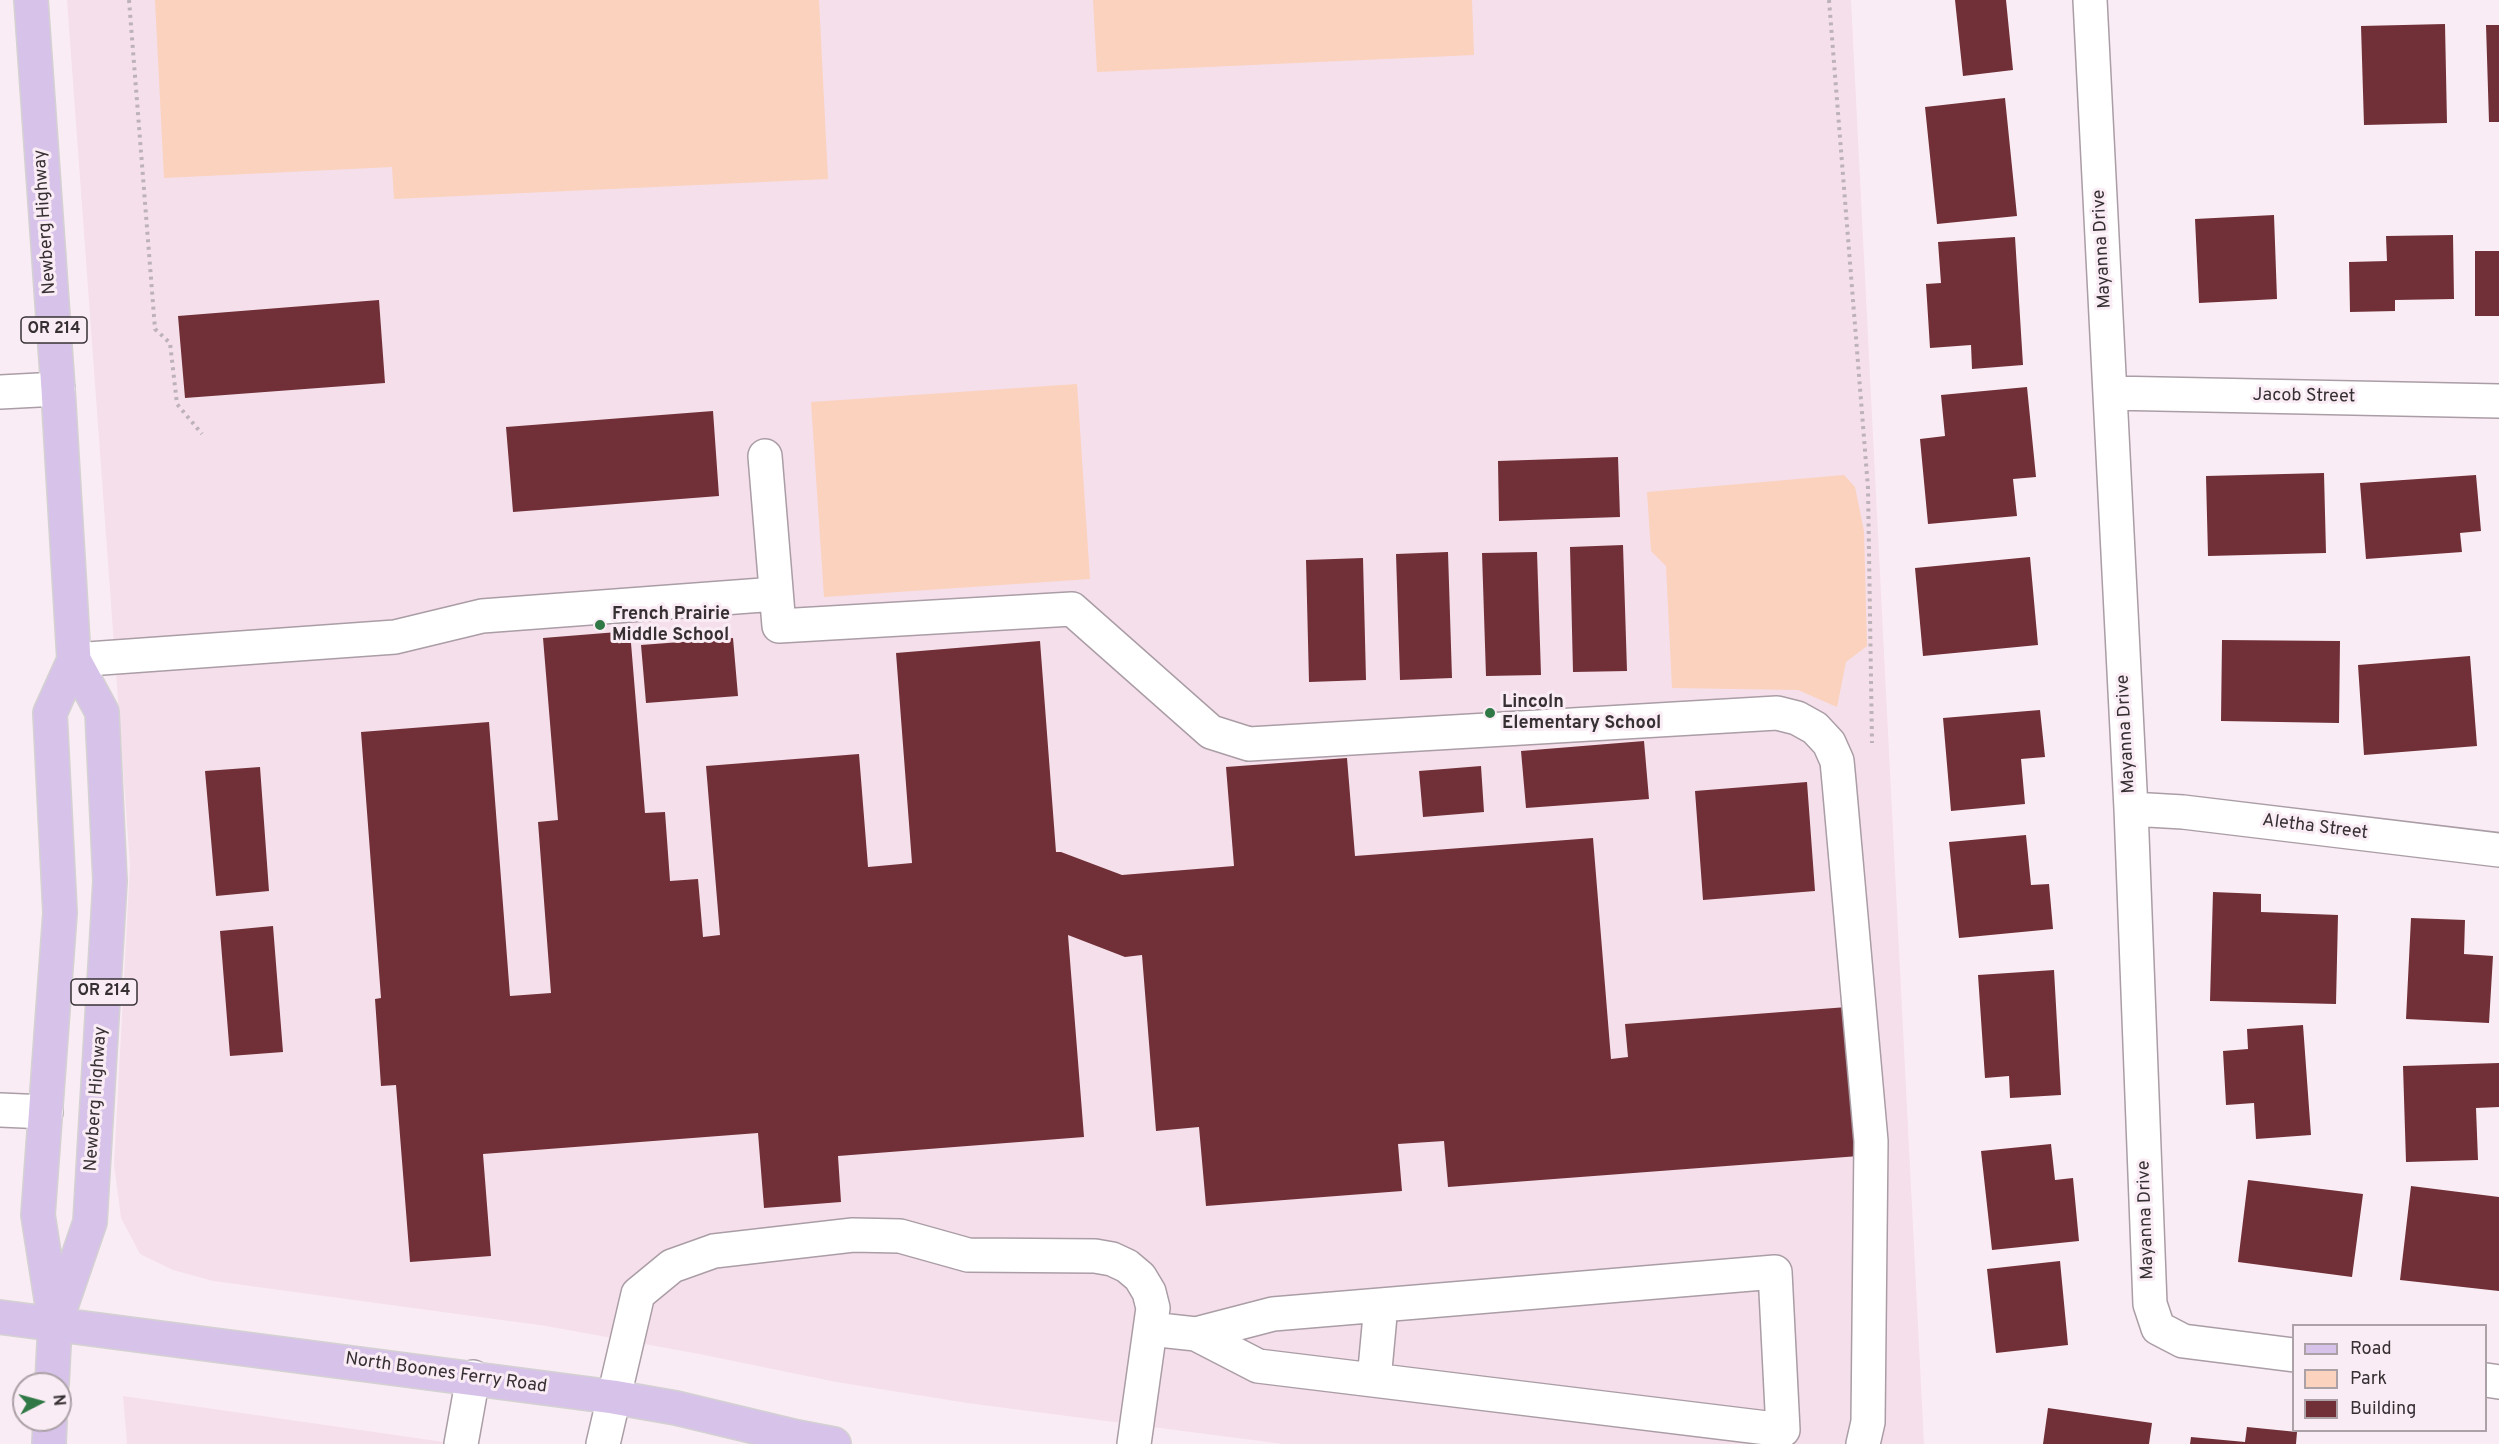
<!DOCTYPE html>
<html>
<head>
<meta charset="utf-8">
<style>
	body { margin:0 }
	#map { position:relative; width:2499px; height:1444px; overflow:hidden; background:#faecf4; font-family:Overpass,sans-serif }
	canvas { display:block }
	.legend { position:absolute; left:2292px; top:1324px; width:195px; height:108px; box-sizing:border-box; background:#faecf4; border:2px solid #aca1a7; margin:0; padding:8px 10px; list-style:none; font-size:18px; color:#363033 }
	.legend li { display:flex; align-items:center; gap:12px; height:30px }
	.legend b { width:30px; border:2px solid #aca1a7 }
	.north { position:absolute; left:12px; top:1372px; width:60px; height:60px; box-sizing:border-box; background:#faecf4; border:2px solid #aca1a7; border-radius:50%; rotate:84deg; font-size:16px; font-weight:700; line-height:24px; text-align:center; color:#363033 }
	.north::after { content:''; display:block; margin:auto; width:21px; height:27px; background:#307947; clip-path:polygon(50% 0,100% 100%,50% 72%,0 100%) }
</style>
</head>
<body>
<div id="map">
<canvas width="2499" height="1444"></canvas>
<ul class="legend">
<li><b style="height:8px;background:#d7c3e9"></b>Road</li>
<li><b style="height:16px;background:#fbd2bd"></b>Park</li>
<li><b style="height:16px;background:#713037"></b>Building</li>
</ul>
<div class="north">N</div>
</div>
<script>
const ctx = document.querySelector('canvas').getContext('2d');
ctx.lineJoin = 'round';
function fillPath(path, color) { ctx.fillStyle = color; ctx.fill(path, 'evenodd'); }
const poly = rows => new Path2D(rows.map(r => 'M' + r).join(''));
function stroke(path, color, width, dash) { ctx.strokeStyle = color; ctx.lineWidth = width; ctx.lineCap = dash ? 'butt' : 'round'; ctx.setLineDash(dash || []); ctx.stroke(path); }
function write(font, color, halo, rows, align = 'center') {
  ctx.font = font + ' Overpass,sans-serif'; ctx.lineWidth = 6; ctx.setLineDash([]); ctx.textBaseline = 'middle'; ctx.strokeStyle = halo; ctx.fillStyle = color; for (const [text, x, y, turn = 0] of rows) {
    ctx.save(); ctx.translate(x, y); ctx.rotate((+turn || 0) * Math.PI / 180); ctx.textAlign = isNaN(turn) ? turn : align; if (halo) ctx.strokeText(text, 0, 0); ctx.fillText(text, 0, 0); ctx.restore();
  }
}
fillPath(poly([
	[67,0,1851,0,1924,1444,1283,1444,967,1403,836,1382,699,1354,546,1326,213,1281,173,1270,140,1254,121,1218,114,1165,130,865],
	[123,1396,458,1444,127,1444]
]), '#f5dfeb');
fillPath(poly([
	[155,0,819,0,828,179,394,199,392,167,164,178],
	[1093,0,1472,0,1474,55,1097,72],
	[1077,384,1090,579,824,597,811,402],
	[1844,475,1855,487,1864,531,1867,646,1846,662,1837,707,1798,690,1672,688,1666,566,1651,551,1647,492]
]), '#fbd2bd');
fillPath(poly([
	[1955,0,2006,0,2013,70,1963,76],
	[2445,24,2447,123,2364,125,2361,26],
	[2486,25,2499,25,2499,122,2489,122],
	[2005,98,2017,216,1937,224,1925,107],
	[2274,215,2277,299,2199,303,2195,219],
	[2453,235,2454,299,2395,300,2395,311,2350,312,2349,262,2387,261,2386,236],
	[2015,237,2023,365,1972,369,1971,345,1930,348,1926,284,1941,283,1938,242],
	[2475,251,2499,251,2499,316,2475,316],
	[379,300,385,383,185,398,178,316],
	[2027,387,2036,477,2013,479,2017,516,1928,524,1920,439,1945,436,1941,395],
	[713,411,719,496,513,512,506,427],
	[1618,457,1620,517,1499,521,1498,461],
	[2324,473,2326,553,2208,556,2206,476],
	[2476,475,2481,531,2460,533,2462,552,2366,559,2360,483],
	[1623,545,1627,671,1573,672,1570,547],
	[1448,552,1452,678,1400,680,1396,554],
	[1537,552,1541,675,1486,676,1482,553],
	[2030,557,2038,645,1923,656,1915,568],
	[1363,558,1366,680,1309,682,1306,560],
	[630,631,645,813,665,812,670,881,698,879,703,937,720,935,706,766,859,754,868,867,912,863,896,653,1040,641,1056,852,1061,852,1122,875,1234,866,1226,767,1347,758,1355,856,1593,838,1611,1059,1628,1057,1625,1024,1847,1007,1859,1156,1448,1187,1444,1141,1398,1144,1402,1191,1206,1206,1199,1127,1156,1131,1142,955,1125,957,1068,935,1084,1137,838,1156,841,1202,764,1208,758,1133,483,1154,491,1256,410,1262,396,1085,381,1086,375,999,381,998,361,732,489,722,510,996,551,993,538,822,558,820,543,638],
	[733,638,738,696,646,703,641,645],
	[2222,640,2340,641,2339,723,2221,721],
	[2470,656,2477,746,2364,755,2358,665],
	[2040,710,2045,757,2021,759,2025,804,1951,811,1943,718],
	[1644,741,1649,799,1526,808,1521,751],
	[1481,766,1484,812,1423,817,1419,771],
	[260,767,269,891,216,896,205,771],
	[1807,782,1815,891,1703,900,1695,791],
	[2026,835,2031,885,2049,884,2053,929,1959,938,1949,842],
	[2213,892,2261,894,2261,912,2338,915,2336,1004,2210,1001],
	[2411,918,2465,920,2464,954,2493,956,2489,1023,2406,1019],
	[273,926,283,1052,230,1056,220,931],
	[2054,970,2061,1095,2010,1098,2009,1076,1985,1078,1978,975],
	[2303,1025,2311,1135,2256,1139,2254,1103,2226,1105,2223,1051,2248,1049,2247,1029],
	[2499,1063,2499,1107,2476,1108,2478,1160,2406,1162,2403,1066],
	[2051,1144,2055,1180,2073,1178,2079,1241,1992,1250,1981,1151],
	[2248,1180,2363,1194,2352,1277,2238,1262],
	[2411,1186,2499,1197,2499,1291,2400,1280],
	[2060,1261,2068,1345,1996,1353,1987,1269],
	[2048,1408,2152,1423,2149,1444,2043,1444],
	[2247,1427,2297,1432,2296,1444,2190,1444,2191,1437,2245,1442]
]), '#713037');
const minor = poly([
	[2090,0,2131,809,2150,1304,2158,1328,2183,1341,2294,1355],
	[0,392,58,389],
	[2110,393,2499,401],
	[765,456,779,626,1072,609,1211,732,1249,744,1777,713,1797,718,1815,728,1829,743,1837,761,1839,782,1871,1141,1868,1422,1863,1444],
	[74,660,395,637,482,616,776,594],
	[2131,809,2183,812,2499,850],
	[0,1110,46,1112],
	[1150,1329,1196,1334,1273,1314,1775,1272,1783,1430,1258,1366,1196,1334],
	[1374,1380,1381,1305],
	[2486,1380,2499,1382],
	[461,1444,473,1377],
	[603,1444,638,1294,672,1266,714,1251,853,1235,900,1236,968,1255,1095,1256,1112,1259,1127,1266,1140,1277,1149,1292,1153,1308,1134,1444]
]);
const major = poly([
	[31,0,58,389,74,660,102,712,110,881,90,1222,55,1324],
	[0,1317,613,1397,676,1408,797,1437,834,1444],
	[52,1384,55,1324,38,1215,60,913,50,713,74,660],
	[49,1444,50,1420]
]);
stroke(minor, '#aa9da5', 36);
stroke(major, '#d3d1d2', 36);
stroke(poly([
	[129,0,155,329,170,343,177,404,202,434],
	[1829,0,1868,488,1872,743]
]), '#bdb2b8', 4, [3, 4.5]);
stroke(minor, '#fff', 33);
stroke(major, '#d7c3e9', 33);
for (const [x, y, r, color] of [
	[600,625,6,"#307947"],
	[1490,713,6,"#307947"]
]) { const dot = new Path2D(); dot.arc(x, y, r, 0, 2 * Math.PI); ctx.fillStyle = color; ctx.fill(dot); stroke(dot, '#faecf4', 2); }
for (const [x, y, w] of [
	[54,330,66],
	[104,992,66]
]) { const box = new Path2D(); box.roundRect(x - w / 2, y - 13, w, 26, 4.5); ctx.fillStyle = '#faecf4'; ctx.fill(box); stroke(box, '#363033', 1.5); }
write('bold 16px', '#363033', null, [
	["OR 214",54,330],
	["OR 214",104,992]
]);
write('18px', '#363033', '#faecf4', [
	["Newberg Highway",46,222,-94],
	["Mayanna Drive",2103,249,-93],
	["Jacob Street",2304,397,1],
	["Mayanna Drive",2127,734,-93],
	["Aletha Street",2315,828,7],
	["Newberg Highway",97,1099,-86],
	["Mayanna Drive",2147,1220,-92],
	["North Boones Ferry Road",446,1374,8]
]);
write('bold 18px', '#363033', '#faecf4', [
	["French Prairie",612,615],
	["Middle School",612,636],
	["Lincoln",1502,703],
	["Elementary School",1502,724]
], 'left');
</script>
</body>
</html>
